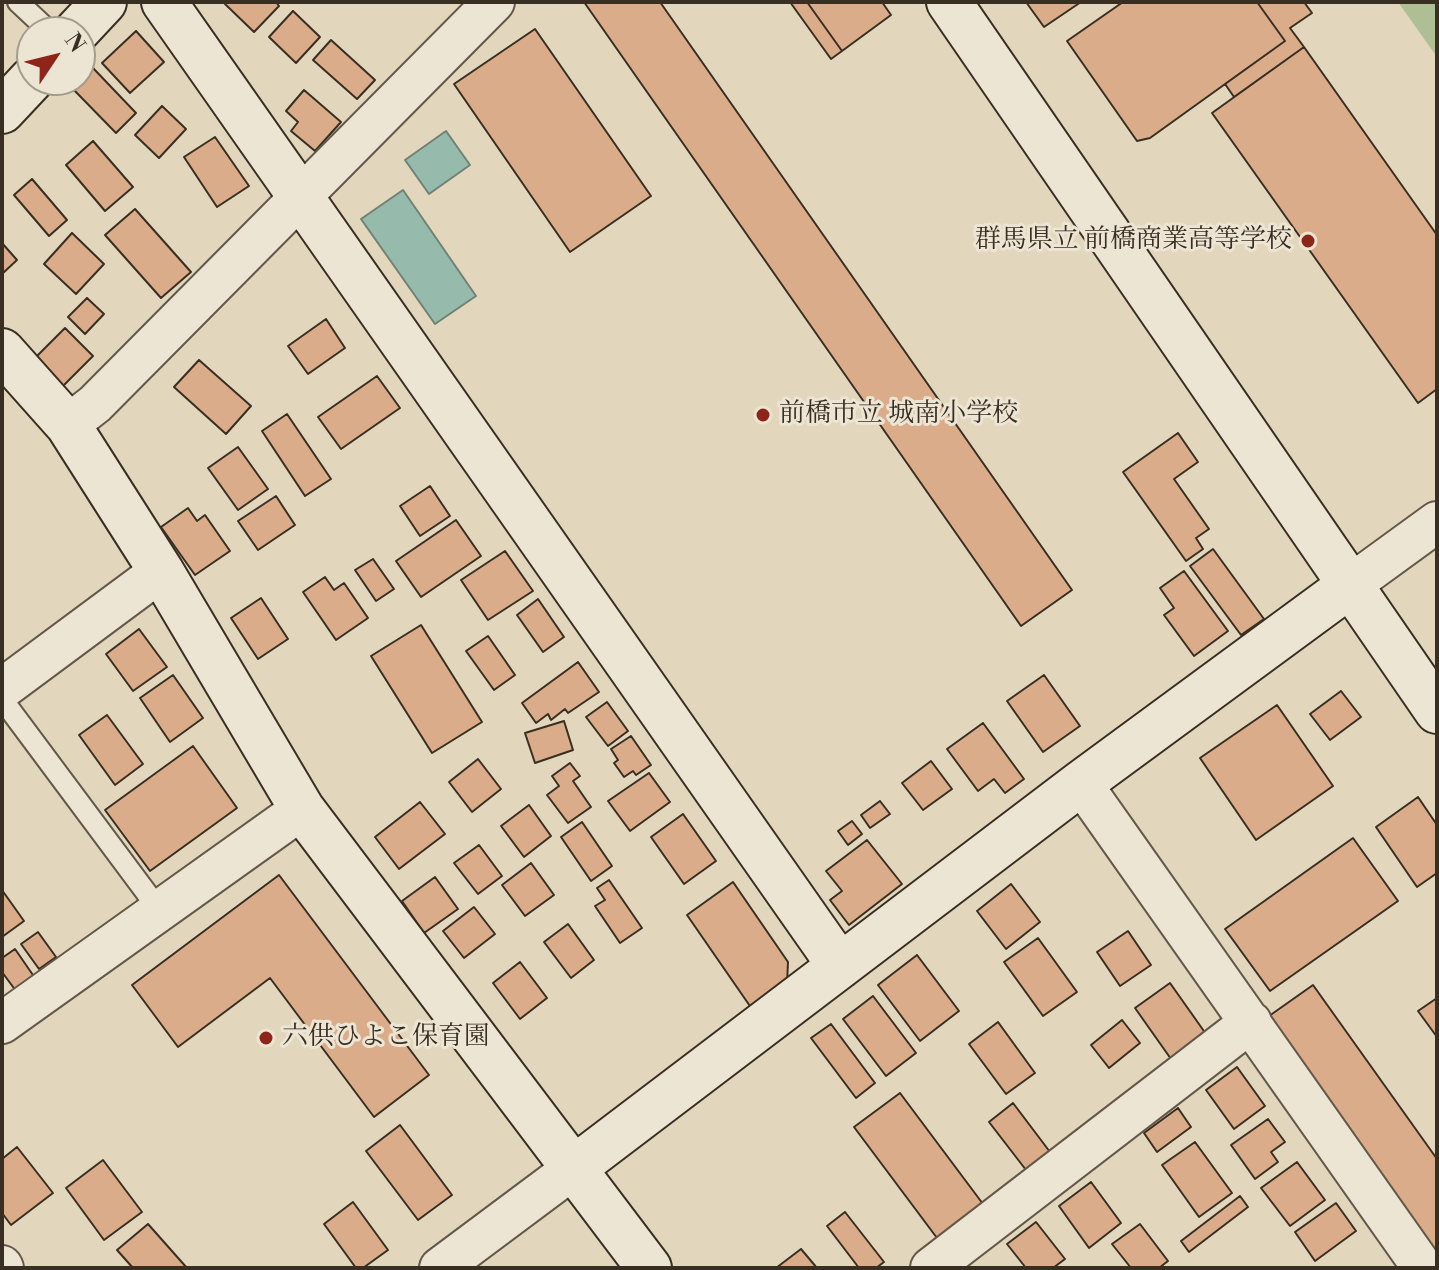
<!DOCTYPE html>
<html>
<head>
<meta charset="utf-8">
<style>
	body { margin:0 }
	#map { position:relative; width:1439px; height:1270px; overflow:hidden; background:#e2d7bd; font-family:"Libre Bodoni",serif }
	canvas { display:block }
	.frame { position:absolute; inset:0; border:4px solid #392e22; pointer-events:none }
	.north { position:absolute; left:16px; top:16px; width:80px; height:80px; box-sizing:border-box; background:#ece5d4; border:2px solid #a49c8d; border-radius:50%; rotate:55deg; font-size:22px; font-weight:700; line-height:32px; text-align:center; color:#392e22 }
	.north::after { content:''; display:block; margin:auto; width:28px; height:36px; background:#8f2418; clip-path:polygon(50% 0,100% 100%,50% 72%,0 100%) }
</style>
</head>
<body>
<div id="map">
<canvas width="1439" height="1270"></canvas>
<div class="frame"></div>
<div class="north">N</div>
</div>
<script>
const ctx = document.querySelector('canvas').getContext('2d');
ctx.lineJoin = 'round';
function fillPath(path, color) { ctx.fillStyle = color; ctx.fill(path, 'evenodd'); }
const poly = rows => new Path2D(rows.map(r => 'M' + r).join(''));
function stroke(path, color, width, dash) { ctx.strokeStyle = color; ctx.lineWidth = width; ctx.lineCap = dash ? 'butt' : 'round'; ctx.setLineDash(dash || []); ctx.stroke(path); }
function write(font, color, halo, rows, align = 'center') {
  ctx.font = font + ' "Libre Bodoni","Noto Serif JP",serif'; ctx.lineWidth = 6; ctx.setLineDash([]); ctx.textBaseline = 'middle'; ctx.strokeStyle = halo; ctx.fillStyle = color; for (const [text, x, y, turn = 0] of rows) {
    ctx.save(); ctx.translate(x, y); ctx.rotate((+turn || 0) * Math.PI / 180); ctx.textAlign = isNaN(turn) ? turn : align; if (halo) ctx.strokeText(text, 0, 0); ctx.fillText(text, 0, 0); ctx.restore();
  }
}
fillPath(poly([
	[1398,2,1437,2,1437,57]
]), '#aebf95');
const water = poly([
	[446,131,470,165,429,194,405,160,446,131],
	[403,190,476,296,435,324,361,219,403,190]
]);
fillPath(water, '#96baab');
stroke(water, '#718274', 2);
const building = poly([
	[227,2,276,2,279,6,254,32,225,4,227,2],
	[584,2,660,2,1072,590,1021,626,584,2],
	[790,2,807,2,842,51,831,59,790,2],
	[807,2,882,2,891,15,842,51,807,2],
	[1026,2,1081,2,1044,27,1026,2],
	[1123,2,1257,2,1285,41,1150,138,1137,141,1067,41,1123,2],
	[1257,2,1304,2,1312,13,1290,28,1304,47,1234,97,1225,84,1285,41,1257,2],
	[293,11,320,37,296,63,269,37,293,11],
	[535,29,651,196,570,252,454,84,535,29],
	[136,31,164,62,130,93,102,63,136,31],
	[331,40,375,80,357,99,313,60,331,40],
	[1304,47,1437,235,1437,389,1418,403,1212,113,1304,47],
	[93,68,136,113,116,133,72,88,93,68],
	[304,90,341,122,315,151,291,131,298,122,286,111,304,90],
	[162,106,186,129,159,158,135,135,162,106],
	[215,137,249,186,217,207,184,157,215,137],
	[93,141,133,187,105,211,66,165,93,141],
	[32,179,67,220,49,236,14,195,32,179],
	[135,209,191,272,161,298,105,235,135,209],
	[72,233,104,264,76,294,44,264,72,233],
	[2,243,17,260,2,274,2,243],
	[87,298,104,314,85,334,68,317,87,298],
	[326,319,345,348,308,374,288,346,326,319],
	[65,328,93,356,63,386,35,358,65,328],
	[199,360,251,406,226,434,174,387,199,360],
	[377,376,400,408,341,449,318,417,377,376],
	[287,414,331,479,305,496,262,431,287,414],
	[1178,433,1198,462,1174,479,1209,529,1196,538,1203,549,1186,561,1123,472,1178,433],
	[238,447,268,489,238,510,208,468,238,447],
	[430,486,450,516,420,536,400,506,430,486],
	[276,496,295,525,258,550,238,521,276,496],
	[188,508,197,521,205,515,230,551,195,575,161,527,188,508],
	[456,520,481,556,421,597,396,561,456,520],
	[1213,549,1264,619,1241,635,1190,566,1213,549],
	[505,551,533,591,488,620,461,580,505,551],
	[373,559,394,589,376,601,355,570,373,559],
	[1184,571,1228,631,1194,656,1164,615,1174,608,1160,588,1184,571],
	[325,577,334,590,344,583,368,618,336,640,303,592,325,577],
	[261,598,288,639,258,659,231,618,261,598],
	[538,599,564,637,543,652,517,615,538,599],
	[421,625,482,722,432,753,371,656,421,625],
	[139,629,167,667,133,691,106,654,139,629],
	[488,636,515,675,494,690,466,651,488,636],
	[578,662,599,692,568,713,565,709,551,720,548,714,536,723,522,703,578,662],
	[173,675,203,718,170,742,140,698,173,675],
	[1044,675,1080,726,1043,752,1007,701,1044,675],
	[1341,691,1361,717,1330,740,1310,714,1341,691],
	[607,702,628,731,608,746,586,717,607,702],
	[1277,705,1333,786,1256,840,1200,758,1277,705],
	[107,715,143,764,115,785,79,735,107,715],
	[564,721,573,750,535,763,525,733,564,721],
	[983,723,1024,779,1005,793,994,779,978,791,947,749,983,723],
	[631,736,651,765,636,775,633,771,624,777,614,763,618,760,611,749,631,736],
	[193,746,237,808,150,871,105,810,193,746],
	[478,759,501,789,472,812,449,782,478,759],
	[931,761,952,789,923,810,902,783,931,761],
	[570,763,580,776,573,781,591,807,568,823,547,795,559,786,552,776,570,763],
	[649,773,670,802,630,831,608,801,649,773],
	[1418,797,1437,825,1437,873,1417,887,1376,827,1418,797],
	[880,801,890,814,870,828,861,815,880,801],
	[420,802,445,834,399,869,375,837,420,802],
	[529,805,551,836,524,857,501,826,529,805],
	[683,814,716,861,684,884,651,837,683,814],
	[852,821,862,834,848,845,838,831,852,821],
	[582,822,612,866,591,881,561,837,582,822],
	[1353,838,1398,901,1270,991,1225,929,1353,838],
	[867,840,902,884,849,925,830,900,842,891,826,871,867,840],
	[479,845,502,876,478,894,454,863,479,845],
	[531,863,554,895,525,916,502,885,531,863],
	[279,875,429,1075,374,1117,270,978,178,1047,132,985,279,875],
	[435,877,458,909,424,933,402,901,435,877],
	[609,880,642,928,620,943,595,906,605,900,597,888,609,880],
	[733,882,788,962,787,984,752,1009,687,915,733,882],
	[1011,884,1040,922,1006,949,977,911,1011,884],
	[2,890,24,921,2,937,2,890],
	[474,907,495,934,464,958,443,931,474,907],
	[568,924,594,960,571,978,544,942,568,924],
	[1128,931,1151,965,1120,986,1097,952,1128,931],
	[38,932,56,957,39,969,21,944,38,932],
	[1038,938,1077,992,1043,1016,1004,962,1038,938],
	[15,949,35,978,16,991,2,972,2,958,15,949],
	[917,955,959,1011,920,1041,878,985,917,955],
	[520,962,547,998,520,1019,493,983,520,962],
	[1170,983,1206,1034,1171,1059,1135,1008,1170,983],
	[1313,985,1437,1159,1437,1254,1262,1021,1313,985],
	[873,996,916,1053,886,1076,843,1019,873,996],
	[1437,998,1437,1037,1418,1011,1437,998],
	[1122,1020,1140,1043,1109,1068,1091,1045,1122,1020],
	[998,1022,1035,1073,1006,1094,969,1044,998,1022],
	[831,1024,875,1083,856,1098,811,1038,831,1024],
	[1237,1067,1265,1106,1234,1129,1206,1090,1237,1067],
	[900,1093,983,1204,937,1238,854,1127,900,1093],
	[1013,1103,1050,1152,1026,1170,989,1122,1013,1103],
	[1178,1108,1191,1127,1157,1152,1144,1133,1178,1108],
	[1268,1119,1285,1142,1271,1152,1278,1162,1255,1179,1231,1145,1268,1119],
	[400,1125,452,1195,418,1220,366,1151,400,1125],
	[1195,1142,1232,1193,1199,1217,1162,1165,1195,1142],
	[17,1147,53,1193,11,1225,2,1213,2,1159,17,1147],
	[103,1160,142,1212,104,1240,66,1188,103,1160],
	[1297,1162,1325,1200,1290,1226,1261,1188,1297,1162],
	[1091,1182,1121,1223,1089,1248,1059,1206,1091,1182],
	[1240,1196,1248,1207,1189,1252,1181,1241,1240,1196],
	[353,1202,388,1250,363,1268,356,1268,324,1224,353,1202],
	[1336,1203,1356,1231,1315,1261,1295,1232,1336,1203],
	[845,1212,884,1262,876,1268,859,1268,827,1226,845,1212],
	[1036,1222,1065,1259,1053,1268,1026,1268,1007,1244,1036,1222],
	[148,1224,187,1268,133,1268,117,1250,148,1224],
	[1140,1224,1168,1261,1159,1268,1131,1268,1112,1244,1140,1224],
	[801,1249,817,1268,776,1268,801,1249]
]);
fillPath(building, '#dbac89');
stroke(building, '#392e22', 2);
const lane = poly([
	[18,2,50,32],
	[2,699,160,911]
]);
const street = poly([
	[68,425,95,404,494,2],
	[1349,586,1437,522],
	[2,689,161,571],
	[1081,783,1423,1268],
	[2,1023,302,809],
	[2,1266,3,1268],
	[440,1268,574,1168],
	[931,1268,1251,1022]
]);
const secondary = poly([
	[164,2,840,966],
	[949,2,1437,711],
	[76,32,104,2],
	[2,111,32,79],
	[2,351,68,425,161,571,302,809,649,1268],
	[574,1168,1081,783,1349,586]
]);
stroke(lane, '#635849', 24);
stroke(street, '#635849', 44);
stroke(secondary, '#392e22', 48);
stroke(lane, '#ece5d4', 20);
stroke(street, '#ece5d4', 40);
stroke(secondary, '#ece5d4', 44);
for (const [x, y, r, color] of [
	[1308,241,8,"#8f2418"],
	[763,415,8,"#8f2418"],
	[266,1038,8,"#8f2418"]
]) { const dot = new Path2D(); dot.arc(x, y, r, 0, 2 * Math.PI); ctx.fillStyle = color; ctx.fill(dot); stroke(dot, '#ece5d4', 3); }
write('26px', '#392e22', '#ece5d4', [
	["群馬県立 前橋商業高等学校",1292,241,"right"],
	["前橋市立 城南小学校",779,415],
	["六供ひよこ保育園",282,1038]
], 'left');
</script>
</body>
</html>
